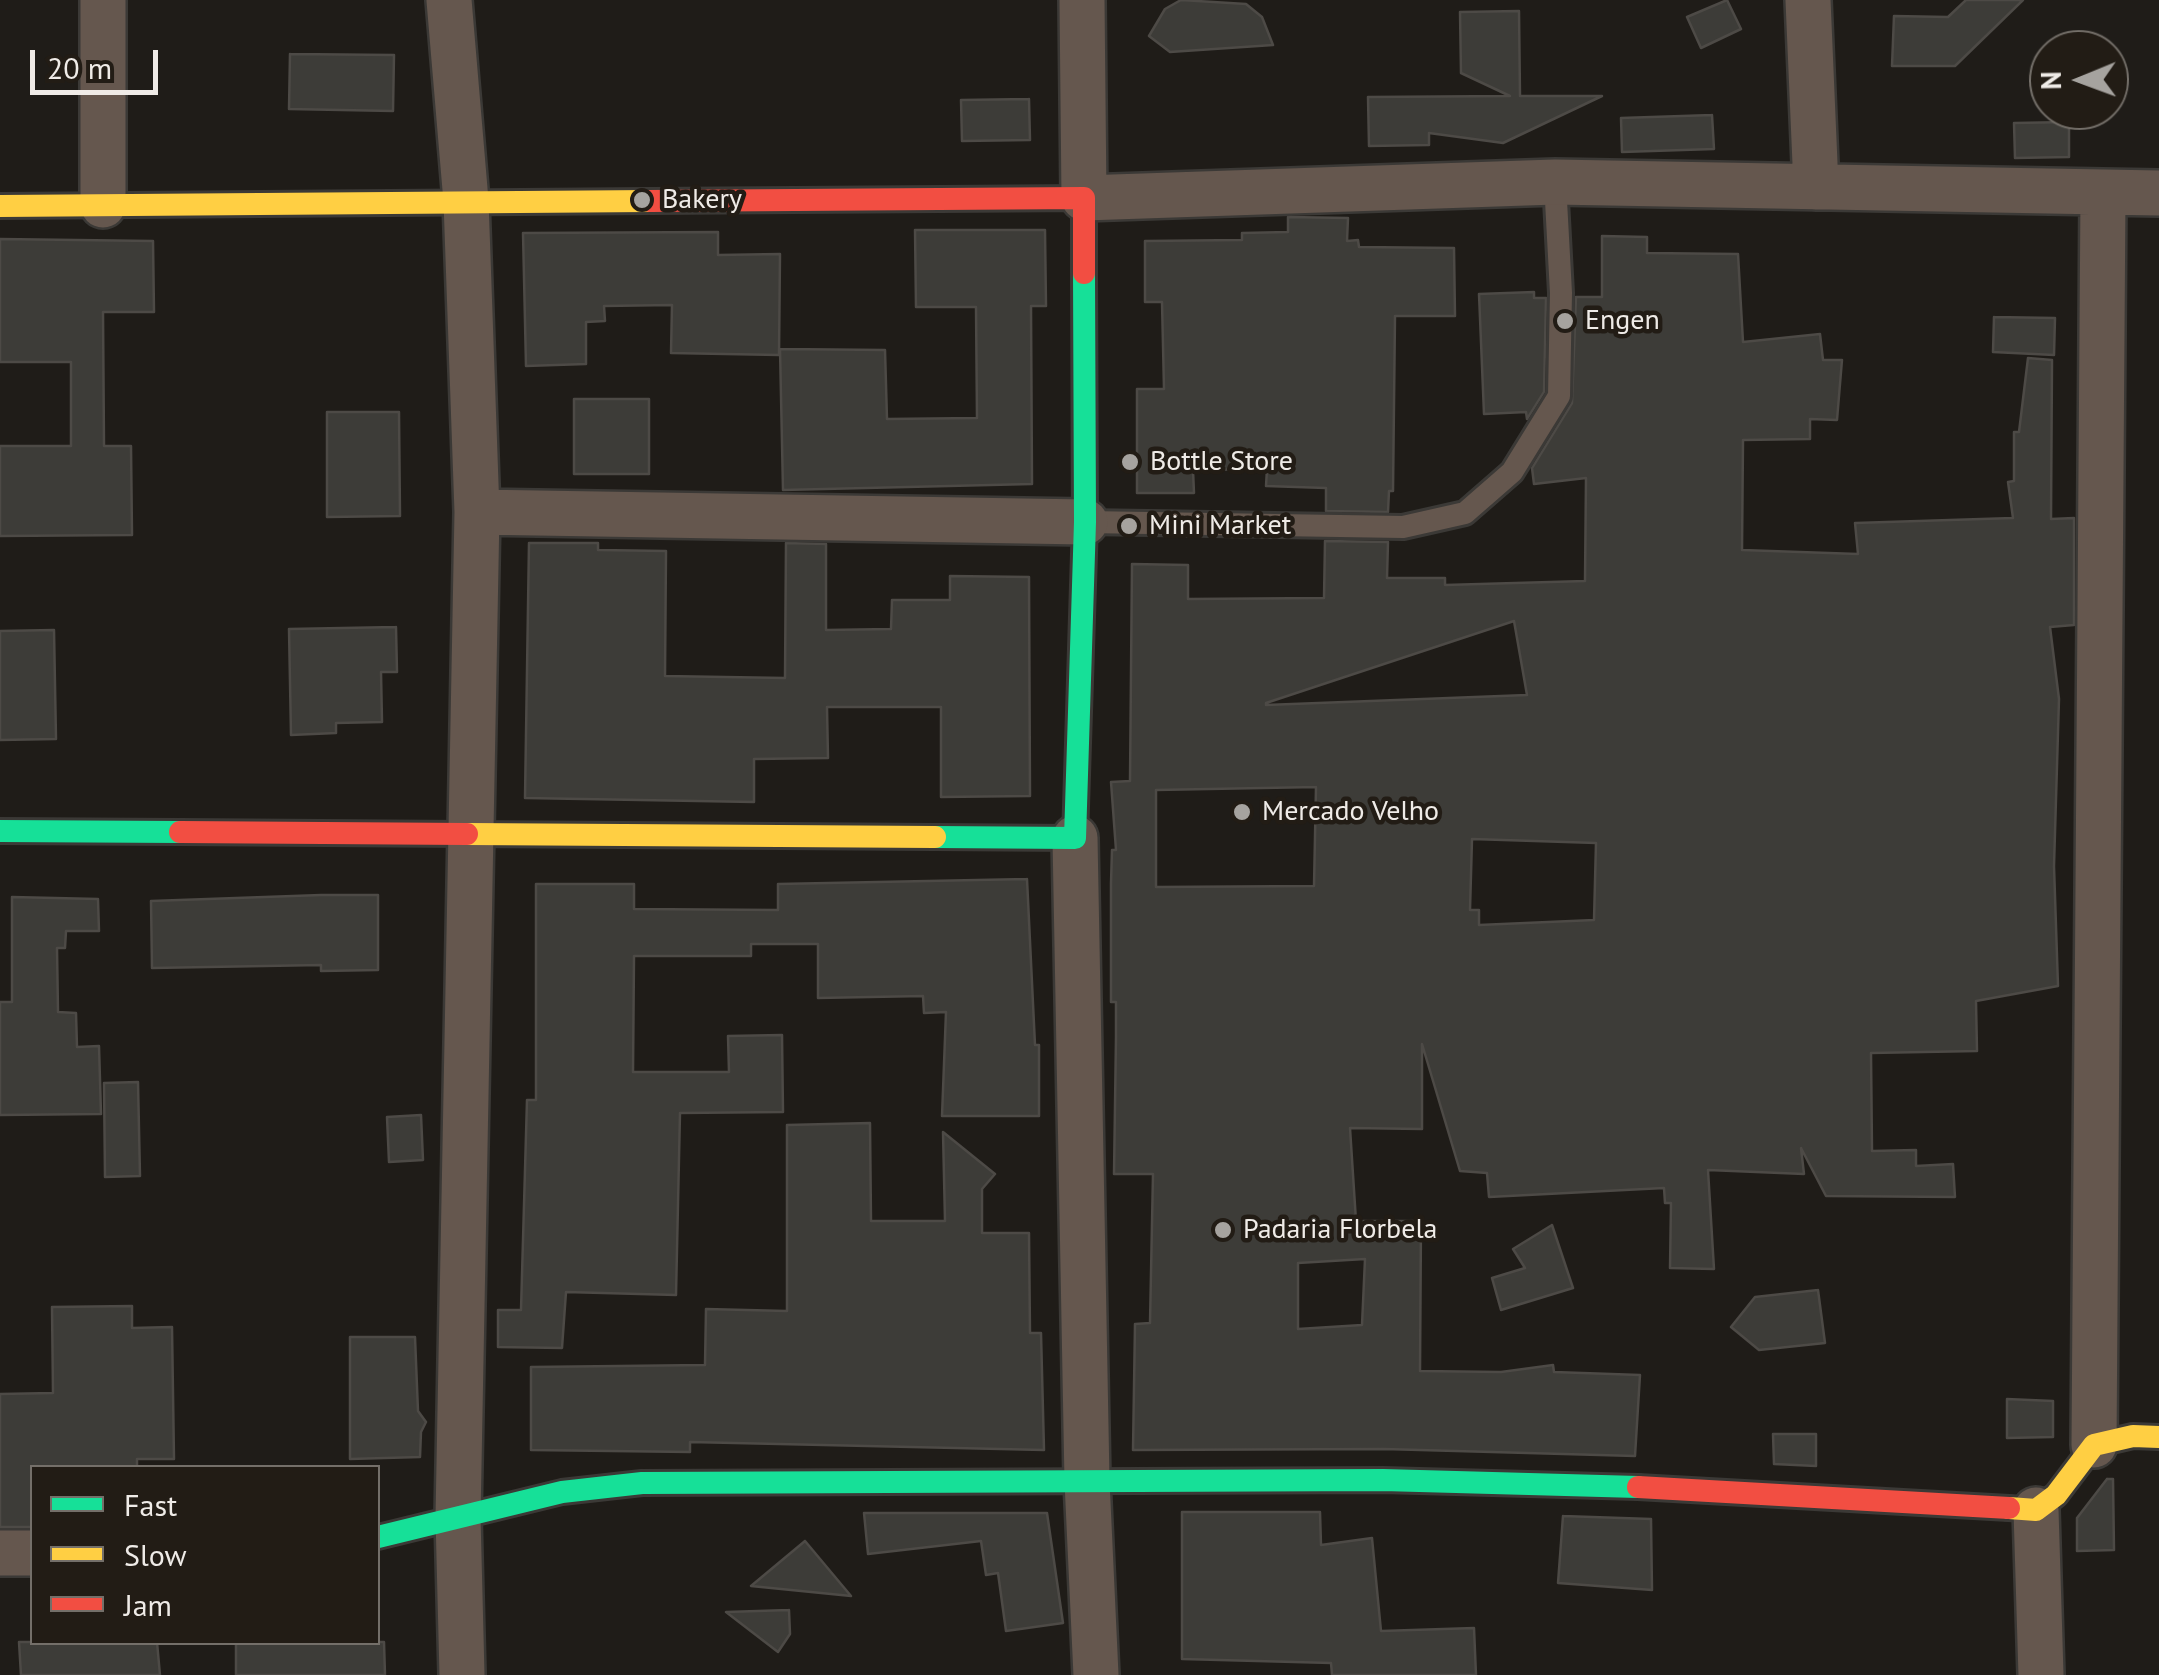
<!DOCTYPE html>
<html>
<head>
<meta charset="utf-8">
<style>
	body { margin:0 }
	#map { position:relative; width:2159px; height:1675px; overflow:hidden; background:#1f1c18; font-family:"PT Sans",sans-serif }
	canvas { display:block }
	.legend { position:absolute; left:30px; top:1465px; width:350px; height:180px; box-sizing:border-box; background:#221c15; border:2px solid #746f69; margin:0; padding:12px 18px; list-style:none; font-size:30px; color:#efebe7 }
	.legend li { display:flex; align-items:center; gap:20px; height:50px }
	.legend b { width:50px; border:2px solid #746f69 }
	.north { position:absolute; left:2029px; top:30px; width:100px; height:100px; box-sizing:border-box; background:#221c15; border:2px solid #746f69; border-radius:50%; rotate:269deg; font-size:28px; font-weight:700; line-height:40px; text-align:center; color:#efebe7 }
	.north::after { content:''; display:block; margin:auto; width:35px; height:45px; background:#a6a39f; clip-path:polygon(50% 0,100% 100%,50% 72%,0 100%) }
	.scale { position:absolute; left:30px; top:50px; width:128px; height:45px; box-sizing:border-box; border:5px solid #efebe7; border-top:0; padding-left:12px; font-size:30px; line-height:35px; white-space:nowrap; color:#efebe7; -webkit-text-stroke:8px #221c15; paint-order:stroke }
</style>
</head>
<body>
<div id="map">
<canvas width="2159" height="1675"></canvas>
<ul class="legend">
<li><b style="height:12px;background:#16e098"></b>Fast</li>
<li><b style="height:12px;background:#ffcf43"></b>Slow</li>
<li><b style="height:12px;background:#f24e42"></b>Jam</li>
</ul>
<div class="north">N</div>
<div class="scale">20 m</div>
</div>
<script>
const ctx = document.querySelector('canvas').getContext('2d');
ctx.lineJoin = 'round';
function fillPath(path, color) { ctx.fillStyle = color; ctx.fill(path, 'evenodd'); }
const poly = rows => new Path2D(rows.map(r => 'M' + r).join(''));
function stroke(path, color, width, dash) { ctx.strokeStyle = color; ctx.lineWidth = width; ctx.lineCap = dash ? 'butt' : 'round'; ctx.setLineDash(dash || []); ctx.stroke(path); }
function write(font, color, halo, rows, align = 'center') {
  ctx.font = font + ' "PT Sans",sans-serif'; ctx.lineWidth = 9; ctx.setLineDash([]); ctx.textBaseline = 'middle'; ctx.strokeStyle = halo; ctx.fillStyle = color; for (const [text, x, y, turn = 0] of rows) {
    ctx.save(); ctx.translate(x, y); ctx.rotate((+turn || 0) * Math.PI / 180); ctx.textAlign = isNaN(turn) ? turn : align; if (halo) ctx.strokeText(text, 0, 0); ctx.fillText(text, 0, 0); ctx.restore();
  }
}
const building = poly([
	[1181,0,1246,4,1262,17,1273,45,1170,52,1149,36,1165,9,1181,0],
	[1727,0,1741,29,1701,48,1687,17,1727,0],
	[1966,0,2023,0,1955,66,1892,66,1894,16,1948,17,1966,0],
	[1519,11,1520,96,1602,96,1503,143,1429,133,1429,145,1369,146,1368,97,1510,96,1461,73,1460,12,1519,11],
	[290,54,394,55,393,111,289,109,290,54],
	[1029,99,1030,140,962,141,961,100,1029,99],
	[1712,115,1714,149,1622,152,1621,118,1712,115],
	[2069,122,2069,157,2015,158,2014,123,2069,122],
	[1288,217,1348,218,1347,241,1358,240,1359,247,1454,248,1455,316,1395,316,1393,491,1389,491,1388,512,1326,511,1326,488,1266,486,1267,469,1193,470,1194,493,1137,493,1137,389,1164,389,1162,302,1145,302,1145,241,1242,240,1242,233,1288,232,1288,217],
	[915,230,1045,230,1046,306,1031,306,1032,484,783,490,780,349,885,350,887,419,977,418,976,307,916,307,915,230],
	[718,232,718,255,780,254,779,355,671,353,672,305,604,306,605,321,586,322,586,364,526,366,523,233,718,232],
	[1602,236,1647,237,1647,253,1738,254,1743,342,1820,334,1823,360,1842,360,1837,420,1810,419,1810,439,1743,440,1742,550,1858,554,1855,523,2013,518,2008,482,2014,481,2014,432,2019,432,2028,358,2052,360,2051,519,2074,518,2074,625,2050,627,2059,699,2054,866,2058,986,1976,1001,1977,1051,1871,1053,1872,1151,1916,1150,1916,1166,1953,1164,1955,1197,1826,1196,1801,1148,1804,1174,1708,1170,1714,1269,1670,1268,1671,1203,1665,1203,1664,1188,1489,1197,1487,1173,1460,1171,1422,1044,1422,1129,1350,1128,1356,1221,1421,1221,1420,1371,1501,1372,1553,1365,1554,1372,1640,1375,1635,1456,1384,1449,1133,1450,1135,1324,1150,1323,1153,1174,1114,1174,1116,1037,1116,1002,1111,1002,1111,883,1112,850,1116,850,1111,782,1130,781,1132,564,1188,565,1188,599,1324,598,1325,541,1388,542,1387,578,1445,578,1445,585,1585,581,1586,478,1534,484,1532,468,1572,403,1576,297,1602,297,1602,236],
	[1514,621,1527,695,1266,705,1266,703,1514,621],
	[1316,787,1314,886,1156,887,1156,790,1316,787],
	[1472,839,1596,843,1594,920,1479,925,1479,910,1470,910,1472,839],
	[1365,1259,1362,1325,1298,1329,1298,1263,1365,1259],
	[0,239,153,241,154,312,103,312,104,446,131,446,132,535,0,536,0,446,71,446,71,362,0,362,0,239],
	[1534,292,1534,298,1546,298,1544,392,1527,419,1526,412,1484,414,1479,294,1534,292],
	[1994,317,2055,318,2054,355,1993,352,1994,317],
	[574,399,649,399,649,474,574,474,574,399],
	[327,412,399,412,400,516,327,517,327,412],
	[529,543,598,543,598,550,666,551,665,676,785,678,786,543,826,544,826,630,891,629,892,600,950,600,950,576,1029,577,1030,796,941,797,941,707,827,707,828,758,754,759,754,802,525,798,529,543],
	[396,627,397,672,381,672,382,722,336,723,336,733,291,735,289,629,396,627],
	[54,630,56,739,0,740,0,631,54,630],
	[1027,879,1035,1045,1039,1045,1039,1116,942,1116,946,1012,924,1013,923,996,818,998,818,944,751,944,751,956,634,956,633,1072,729,1072,728,1036,782,1035,783,1112,680,1113,676,1295,566,1292,562,1348,498,1347,498,1310,521,1310,527,1100,536,1100,536,884,634,884,634,909,778,910,778,884,1027,879],
	[321,895,378,895,378,970,321,971,321,965,152,968,151,901,321,895],
	[12,897,98,899,99,931,66,931,65,948,57,948,58,1012,76,1013,77,1047,99,1046,101,1114,0,1115,0,1002,12,1002,12,897],
	[138,1082,140,1176,105,1177,104,1083,138,1082],
	[421,1115,423,1160,389,1162,387,1117,421,1115],
	[870,1123,871,1221,945,1221,943,1132,995,1174,982,1189,982,1233,1029,1233,1030,1333,1041,1333,1044,1450,690,1442,690,1452,531,1450,531,1367,705,1365,706,1309,787,1311,787,1125,870,1123],
	[1552,1225,1573,1288,1501,1310,1492,1278,1525,1268,1513,1249,1552,1225],
	[1818,1290,1825,1343,1759,1350,1731,1327,1755,1297,1818,1290],
	[132,1306,132,1328,172,1327,174,1459,137,1459,137,1468,32,1468,32,1527,0,1527,0,1394,53,1393,52,1307,132,1306],
	[350,1337,415,1337,418,1411,426,1422,421,1432,420,1457,350,1459,350,1337],
	[2007,1399,2053,1401,2053,1437,2007,1438,2007,1399],
	[1773,1434,1816,1434,1816,1466,1774,1464,1773,1434],
	[2107,1479,2113,1479,2114,1550,2077,1551,2077,1518,2107,1479],
	[1182,1512,1320,1512,1321,1545,1372,1538,1381,1631,1474,1628,1476,1675,1332,1675,1331,1663,1182,1659,1182,1512],
	[864,1513,1047,1513,1063,1623,1006,1631,998,1573,986,1575,981,1541,868,1554,864,1513],
	[1563,1516,1651,1519,1652,1590,1558,1583,1563,1516],
	[805,1541,851,1596,751,1586,805,1541],
	[789,1610,790,1634,778,1652,726,1612,789,1610],
	[19,1642,157,1642,160,1675,21,1675,19,1642],
	[236,1642,384,1642,385,1675,236,1675,236,1642]
]);
fillPath(building, '#3d3c38');
stroke(building, '#4d4a46', 2.5);
const lane = poly([
	[1085,522,1403,527,1465,513,1512,472,1559,396,1561,293,1555,182]
]);
const street = poly([
	[103,0,103,205],
	[449,0,466,201,477,512,458,1517,462,1675],
	[1082,0,1084,198,1555,182,2159,193],
	[1808,0,1816,187],
	[477,512,1085,522],
	[1075,838,1087,1481,1096,1675],
	[2094,1445,2103,193],
	[2036,1510,2041,1675],
	[0,1553,32,1553]
]);
const fast = poly([
	[0,831,180,832],
	[935,837,1075,838,1085,522,1084,273],
	[378,1537,562,1492,642,1483,1383,1480,1638,1487]
]);
const slow = poly([
	[0,206,650,201],
	[467,834,935,837],
	[2009,1508,2036,1510,2056,1495,2094,1445,2133,1436,2159,1437]
]);
const jam = poly([
	[650,201,1084,198,1084,273],
	[180,832,467,834],
	[1638,1487,2009,1508]
]);
stroke(lane, '#3b3936', 28);
stroke(street, '#3b3936', 50);
stroke(fast, '#3b3936', 28);
stroke(slow, '#3b3936', 28);
stroke(jam, '#3b3936', 28);
stroke(lane, '#65574e', 22);
stroke(street, '#65574e', 45);
stroke(fast, '#16e098', 22);
stroke(slow, '#ffcf43', 22);
stroke(jam, '#f24e42', 22);
for (const [x, y, r, color] of [
	[642,200,10,"#a6a39f"],
	[1565,321,10,"#a6a39f"],
	[1130,462,10,"#a6a39f"],
	[1129,526,10,"#a6a39f"],
	[1242,812,10,"#a6a39f"],
	[1223,1230,10,"#a6a39f"]
]) { const dot = new Path2D(); dot.arc(x, y, r, 0, 2 * Math.PI); ctx.fillStyle = color; ctx.fill(dot); stroke(dot, '#221c15', 4); }
write('28px', '#efebe7', '#221c15', [
	["Bakery",662,200],
	["Engen",1585,321],
	["Bottle Store",1150,462],
	["Mini Market",1149,526],
	["Mercado Velho",1262,812],
	["Padaria Florbela",1243,1230]
], 'left');
</script>
</body>
</html>
